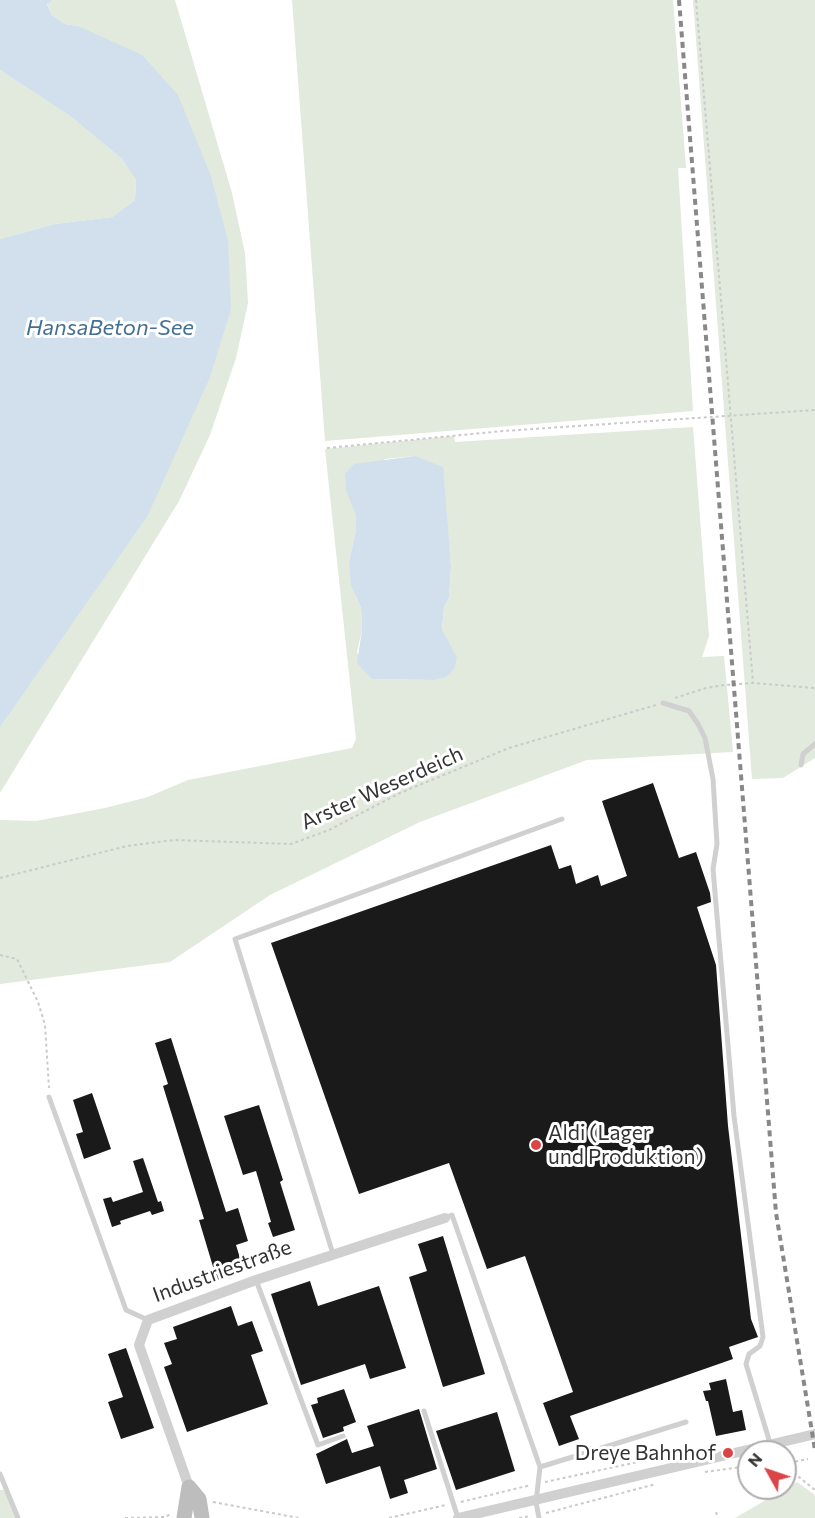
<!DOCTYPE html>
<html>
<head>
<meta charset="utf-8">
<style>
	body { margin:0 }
	#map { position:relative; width:815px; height:1518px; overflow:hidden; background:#fff; font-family:Commissioner,sans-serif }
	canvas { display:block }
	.north { position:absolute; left:737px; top:1440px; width:60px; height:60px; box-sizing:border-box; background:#fff; border:2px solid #adadad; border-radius:50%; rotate:310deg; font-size:16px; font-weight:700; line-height:24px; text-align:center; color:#333 }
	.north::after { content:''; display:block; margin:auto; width:21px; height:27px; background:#da4548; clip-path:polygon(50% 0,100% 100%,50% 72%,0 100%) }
</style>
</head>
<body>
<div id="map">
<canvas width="815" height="1518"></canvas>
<div class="north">N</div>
</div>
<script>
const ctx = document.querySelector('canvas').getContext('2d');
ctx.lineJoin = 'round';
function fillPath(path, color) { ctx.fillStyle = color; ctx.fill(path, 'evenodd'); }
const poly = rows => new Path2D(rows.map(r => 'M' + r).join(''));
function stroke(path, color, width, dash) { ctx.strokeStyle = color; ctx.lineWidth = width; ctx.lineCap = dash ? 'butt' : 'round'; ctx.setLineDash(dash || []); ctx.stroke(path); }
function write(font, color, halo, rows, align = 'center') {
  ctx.font = font + ' Commissioner,sans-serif'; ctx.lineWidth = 6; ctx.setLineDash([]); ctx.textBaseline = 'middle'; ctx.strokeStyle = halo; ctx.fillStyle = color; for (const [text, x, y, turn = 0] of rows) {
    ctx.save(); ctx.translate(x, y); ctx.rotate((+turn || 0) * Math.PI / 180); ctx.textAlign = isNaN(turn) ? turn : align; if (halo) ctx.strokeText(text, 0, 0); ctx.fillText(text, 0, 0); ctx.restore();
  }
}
fillPath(poly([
	[53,0,175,0,232,193,245,253,248,303,236,358,210,435,179,501,0,793,0,727,38,670,231,309,78,26,65,24,52,15,47,3],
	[292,0,673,0,686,168,678,168,693,411,325,441],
	[693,0,815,0,815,758,783,778,752,779],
	[0,70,70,116,122,159,136,180,135,200,112,217,55,224,0,239],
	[693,427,709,636,702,657,724,656,733,752,587,760,420,822,270,895,170,962,0,984,0,820,36,821,105,808,148,797,188,780,352,748,356,739,325,449,454,436,455,442],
	[415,456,444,497,451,566,449,598,444,607,442,629,448,641,433,680,372,679,357,652,362,630,361,608,356,597,349,562,356,530,356,515,385,459],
	[797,1482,815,1495,815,1518,735,1518],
	[0,1490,9,1490,16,1518,0,1518]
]), '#e2e9dd');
fillPath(poly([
	[0,0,53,0,47,4,52,15,65,24,78,26,142,55,178,95,211,176,228,241,231,309,210,377,148,515,0,727,0,239,55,224,112,217,135,200,136,180,122,159,70,116,0,70],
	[415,456,443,467,451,566,449,598,444,607,442,629,457,658,454,669,446,677,433,680,372,679,357,663,362,630,361,608,351,585,349,562,356,530,356,515,346,490,345,474,354,464]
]), '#d1e0ec');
fillPath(poly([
	[653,783,679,858,696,852,710,893,711,902,697,907,716,965,728,1126,751,1319,758,1337,729,1347,733,1359,570,1416,579,1439,559,1446,543,1403,573,1392,525,1256,487,1269,449,1163,359,1194,271,943,551,845,559,869,571,865,576,884,598,875,601,886,627,876,602,801],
	[171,1038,226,1212,238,1208,248,1241,236,1245,244,1271,217,1280,199,1220,204,1219,163,1086,168,1084,155,1043],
	[92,1093,111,1149,84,1159,76,1134,83,1132,73,1100],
	[259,1105,283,1180,280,1182,295,1230,273,1237,268,1223,271,1222,256,1171,243,1175,224,1116],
	[143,1158,158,1202,161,1201,164,1211,152,1215,150,1211,120,1221,121,1224,112,1227,103,1199,111,1197,113,1202,143,1192,133,1161],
	[443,1236,485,1374,443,1387,409,1277,427,1271,418,1244],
	[310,1281,318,1306,379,1286,406,1368,370,1379,365,1364,301,1385,271,1294],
	[231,1306,238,1326,252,1321,263,1351,251,1355,268,1404,187,1432,164,1367,172,1364,164,1343,177,1339,173,1327],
	[126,1348,154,1428,121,1439,108,1402,123,1397,108,1354],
	[726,1379,733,1412,742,1410,746,1430,716,1436,708,1401,706,1401,703,1391,711,1390,709,1383],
	[344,1389,356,1422,343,1427,344,1431,323,1438,311,1405,318,1403,317,1398],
	[419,1409,437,1469,404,1480,408,1493,390,1499,380,1466,326,1484,316,1454,347,1439,352,1453,374,1446,367,1426],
	[497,1412,515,1471,456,1490,436,1431]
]), '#1a1a1a');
stroke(poly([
	[696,0,753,683],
	[327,448,503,431,815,410],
	[675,698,706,688,725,685,753,683,815,688],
	[0,878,127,846,174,840,291,844,329,830,400,793,509,748,656,705],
	[0,955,17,959,38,1002,45,1025,49,1088],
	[787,1451,789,1469,815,1490],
	[785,1467,789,1463,808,1459],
	[705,1472,749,1466],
	[545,1482,689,1451],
	[213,1502,299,1518],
	[461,1502,531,1485],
	[716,1512,718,1518],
	[546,1513,656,1484],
	[125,1518,166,1517,170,1514],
	[389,1518,446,1505],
	[519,1518,531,1516]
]), '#cacaca', 2, [3, 3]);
stroke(poly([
	[663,703,689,711,698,724,705,738,713,779,717,844,713,869,734,1116,763,1337,760,1346,749,1354,746,1364,770,1443],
	[801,765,803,754,815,744],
	[49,1097,126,1310,148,1320],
	[445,1218,452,1215,540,1467,536,1502,539,1518],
	[333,1254,235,939,562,819],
	[256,1280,318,1445,343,1436],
	[424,1411,458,1518],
	[540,1467,686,1422],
	[0,1474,18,1518]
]), '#d0d0d0', 5);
stroke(poly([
	[189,1487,139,1345,148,1320,256,1280,445,1218],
	[458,1518,815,1434]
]), '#d0d0d0', 10);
stroke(poly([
	[189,1487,199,1499,202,1518],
	[184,1518,189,1487]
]), '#bdbdbd', 15);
stroke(poly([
	[679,0,776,1213,815,1450]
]), '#888', 4, [6, 4.5]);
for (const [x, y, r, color] of [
	[536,1145,6,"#da4548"],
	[728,1453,6,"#da4548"]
]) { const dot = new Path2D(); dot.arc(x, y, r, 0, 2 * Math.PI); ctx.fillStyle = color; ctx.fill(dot); stroke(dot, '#fff', 2); }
write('21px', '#333', '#fff', [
	["Arster Weserdeich",382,788,-24],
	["Industriestraße",222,1271,-20]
]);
write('21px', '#333', '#fff', [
	["Aldi (Lager",548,1133],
	["und Produktion)",548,1157],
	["Dreye Bahnhof",716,1453,"right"]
], 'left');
write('italic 22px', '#457091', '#fff', [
	["HansaBeton-See",110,328]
]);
</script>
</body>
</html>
